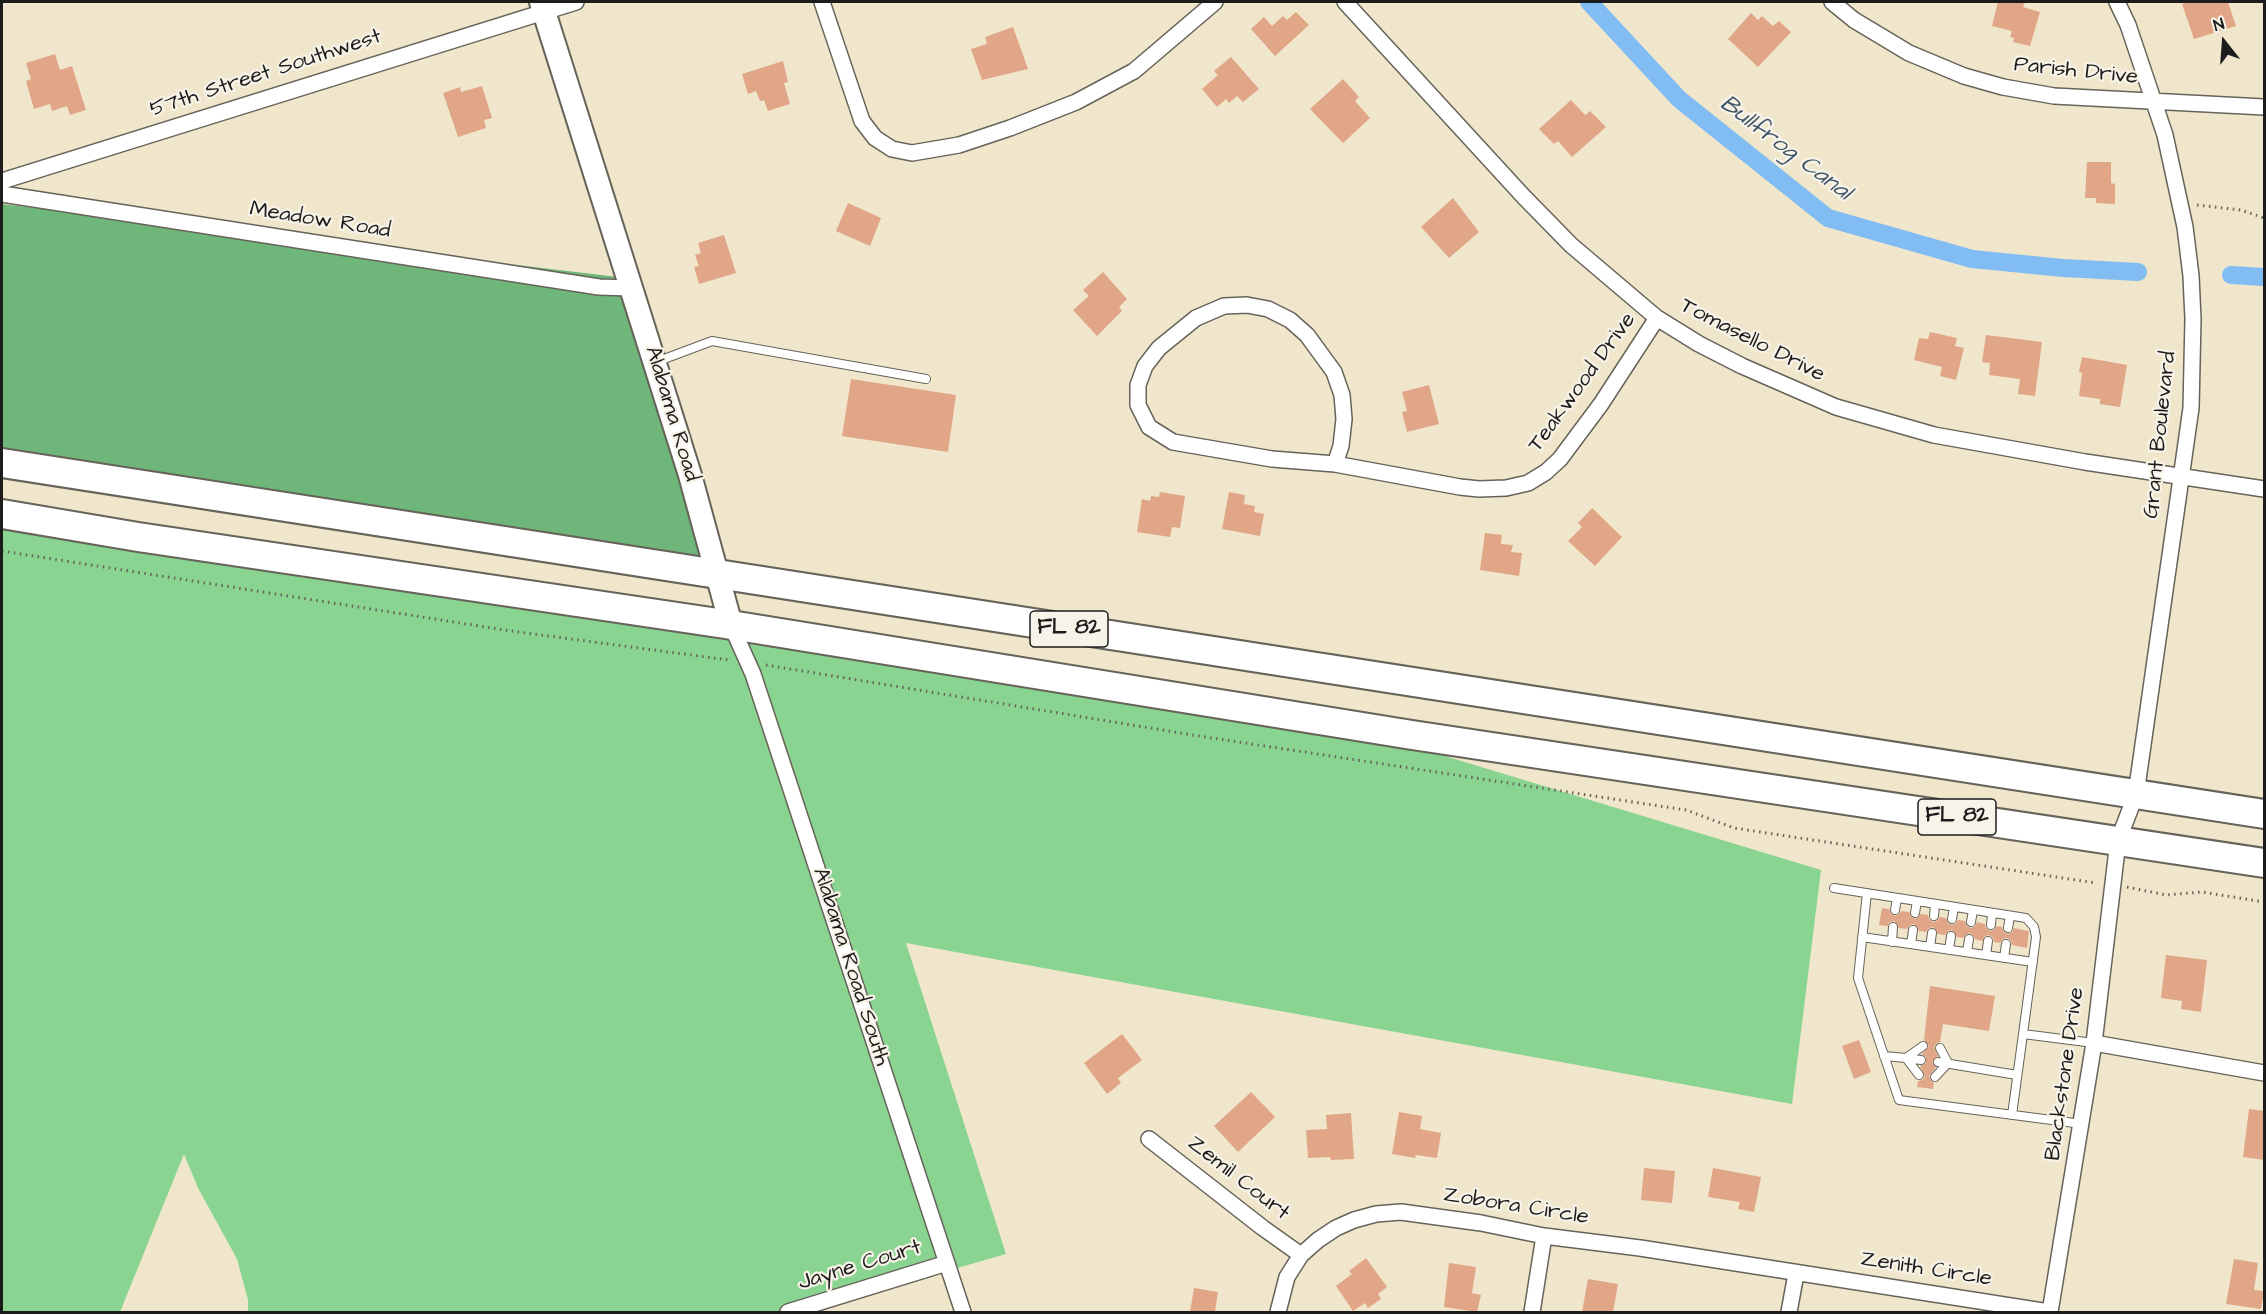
<!DOCTYPE html>
<html>
<head>
<meta charset="utf-8">
<style>
	body { margin:0 }
	#map { position:relative; width:2266px; height:1314px; overflow:hidden; background:#efe6cb; font-family:"Architects Daughter",sans-serif }
	canvas { display:block }
	.frame { position:absolute; inset:0; border:3px solid #1c1c1c; pointer-events:none }
	.north { position:absolute; left:2194px; top:12px; width:60px; height:60px; -webkit-text-stroke:4px #f7f3e8; paint-order:stroke; rotate:343deg; font-size:16px; font-weight:700; line-height:24px; text-align:center; color:#1c1c1c }
	.north::after { content:''; display:block; margin:auto; width:21px; height:27px; background:#1c1c1c; clip-path:polygon(50% 0,100% 100%,50% 72%,0 100%) }
</style>
</head>
<body>
<div id="map">
<canvas width="2266" height="1314"></canvas>
<div class="frame"></div>
<div class="north">N</div>
</div>
<script>
const ctx = document.querySelector('canvas').getContext('2d');
ctx.lineJoin = 'round';
function fillPath(path, color) { ctx.fillStyle = color; ctx.fill(path, 'evenodd'); }
const poly = rows => new Path2D(rows.map(r => 'M' + r).join(''));
function stroke(path, color, width, dash) { ctx.strokeStyle = color; ctx.lineWidth = width; ctx.lineCap = dash ? 'butt' : 'round'; ctx.setLineDash(dash || []); ctx.stroke(path); }
function write(font, color, halo, rows, align = 'center') {
  ctx.font = font + ' "Architects Daughter",sans-serif'; ctx.lineWidth = 4.5; ctx.setLineDash([]); ctx.textBaseline = 'middle'; ctx.strokeStyle = halo; ctx.fillStyle = color; for (const [text, x, y, turn = 0] of rows) {
    ctx.save(); ctx.translate(x, y); ctx.rotate((+turn || 0) * Math.PI / 180); ctx.textAlign = isNaN(turn) ? turn : align; if (halo) ctx.strokeText(text, 0, 0); ctx.fillText(text, 0, 0); ctx.restore();
  }
}
fillPath(poly([
	[2,525,724,634,1412,746,1821,870,1792,1104,906,943,1006,1254,804,1312,248,1312,248,1300,237,1259,198,1188,184,1154,120,1312,2,1312]
]), '#8ad491');
fillPath(poly([
	[2,204,618,277,681,477,704,562,2,452]
]), '#6fb67b');
stroke(poly([
	[1589,2,1679,99,1828,218,1972,259,2063,268,2138,272],
	[2231,275,2264,277]
]), '#81bcf3', 18);
fillPath(poly([
	[1998,2,2025,2,2023,7,2040,12,2030,46,2013,42,2014,38,2010,37,2012,31,1992,26],
	[2191,2,2228,2,2236,26,2194,39,2182,4],
	[1296,12,1309,25,1275,56,1251,29,1264,17,1272,26,1283,16,1287,20],
	[1751,13,1758,20,1762,16,1773,26,1779,21,1791,32,1758,67,1728,39],
	[1013,27,1028,69,982,80,971,49,987,44,985,37],
	[55,54,60,70,72,66,86,110,70,115,67,106,52,111,50,104,34,109,26,81,31,79,26,63],
	[1231,57,1259,89,1243,102,1237,96,1229,103,1226,99,1217,107,1202,89,1218,75,1214,71],
	[783,61,788,82,784,83,790,104,768,111,764,100,760,101,756,91,748,94,742,74],
	[1343,79,1359,97,1355,101,1370,118,1343,143,1310,109],
	[482,86,492,118,484,120,486,128,458,137,443,93,460,87,461,92],
	[1571,100,1585,115,1590,111,1606,127,1572,157,1558,141,1554,144,1539,129],
	[2087,162,2111,162,2111,183,2115,184,2115,204,2096,203,2096,198,2085,198],
	[1453,198,1479,232,1449,258,1421,227],
	[848,203,881,218,870,246,836,231],
	[724,235,736,273,699,284,694,267,699,266,695,255,701,253,698,243],
	[1103,272,1127,299,1119,307,1122,311,1097,336,1073,310,1089,296,1083,290],
	[1930,332,1957,338,1955,346,1964,348,1956,380,1940,376,1942,367,1914,360,1919,338,1928,339],
	[1986,335,2042,342,2035,396,2018,394,2020,379,1989,375,1990,363,1982,362],
	[2082,357,2127,365,2120,407,2100,404,2100,399,2079,396,2082,373,2079,372],
	[851,379,956,395,948,452,842,436],
	[1429,385,1439,424,1407,432,1402,412,1407,411,1402,392],
	[1160,492,1185,496,1180,528,1172,527,1170,537,1137,532,1142,499,1150,501,1151,496,1159,497],
	[1229,492,1245,495,1244,504,1255,506,1254,512,1264,514,1260,536,1222,529],
	[1592,508,1622,537,1595,566,1568,541,1582,527,1578,523],
	[1485,533,1502,535,1501,544,1513,545,1511,552,1522,553,1519,576,1480,570],
	[1882,908,1889,909,1891,914,1895,916,1899,914,1901,911,1909,912,1911,917,1915,919,1921,914,1928,915,1929,919,1933,922,1937,921,1940,917,1946,918,1948,923,1952,925,1956,923,1958,920,1965,921,1967,926,1971,928,1975,926,1977,922,1985,924,1986,928,1990,931,1994,930,1997,926,2002,927,2004,932,2008,934,2012,932,2014,928,2029,931,2027,948,2012,945,2011,941,2007,938,2003,939,2000,943,1994,942,1993,938,1989,935,1985,936,1982,941,1975,939,1973,935,1969,933,1963,938,1957,937,1952,930,1948,931,1945,935,1938,934,1933,927,1929,928,1926,932,1919,931,1914,924,1910,925,1907,929,1899,928,1894,921,1890,922,1887,926,1879,925],
	[2166,955,2207,960,2201,1012,2181,1009,2182,1001,2161,998],
	[1930,986,1995,996,1989,1031,1943,1024,1940,1042,1937,1043,1934,1047,1938,1056,1932,1062,1936,1067,1929,1076,1931,1081,1934,1083,1933,1089,1917,1087,1918,1081,1922,1080,1925,1077,1920,1066,1926,1063,1926,1057,1922,1054,1929,1046,1924,1040],
	[1122,1034,1142,1060,1118,1078,1121,1083,1107,1094,1084,1063],
	[1859,1040,1871,1072,1854,1079,1842,1046],
	[1251,1092,1275,1117,1238,1152,1214,1126],
	[2249,1109,2265,1111,2265,1160,2243,1157],
	[1399,1112,1422,1116,1420,1129,1441,1133,1437,1158,1416,1155,1415,1158,1392,1154],
	[1351,1113,1354,1159,1331,1160,1330,1157,1308,1158,1306,1130,1327,1129,1326,1115],
	[1644,1168,1675,1171,1672,1203,1641,1200],
	[1713,1168,1761,1177,1754,1212,1738,1209,1740,1202,1708,1197],
	[1366,1258,1387,1287,1378,1294,1381,1299,1368,1308,1365,1303,1353,1311,1336,1286,1352,1274,1349,1271],
	[2234,1259,2258,1263,2254,1290,2264,1291,2261,1309,2226,1304],
	[1449,1263,1476,1267,1472,1293,1481,1295,1477,1312,1444,1307],
	[1588,1279,1618,1284,1613,1312,1582,1312],
	[1194,1288,1218,1292,1215,1312,1190,1312]
]), '#e1a687');
const lane = poly([
	[656,362,712,341,926,379],
	[1834,888,2026,918,2034,927,2036,937,2023,1034,2094,1043],
	[1867,893,1858,978,1899,1100,2082,1124],
	[1895,910,1897,898],
	[1915,913,1917,901],
	[1934,916,1935,904],
	[1952,919,1954,907],
	[1971,922,1973,910],
	[1991,925,1992,913],
	[2008,928,2010,916],
	[1862,937,2033,962],
	[1892,942,1893,927],
	[1911,944,1913,930],
	[1930,947,1932,933],
	[1949,950,1951,936],
	[1967,952,1969,939],
	[1986,955,1988,941],
	[2004,958,2006,944],
	[1884,1056,1906,1058,1923,1046],
	[1906,1058,1919,1075],
	[1906,1058,1921,1060],
	[1938,1062,2017,1075],
	[1935,1077,1948,1063,1940,1048],
	[2012,1115,2023,1034]
]);
const street = poly([
	[822,2,862,121,875,138,892,149,912,153,959,145,1010,128,1076,102,1134,71,1215,2],
	[1345,2,1524,197,1571,245,1657,318,1699,344,1742,366,1836,407,1934,435,2085,462,2264,489],
	[1832,2,1854,20,1909,53,1964,76,2003,87,2054,96,2264,107],
	[2,181,576,2],
	[2,194,599,287,632,288],
	[1247,305,1268,309,1290,320,1307,335,1334,372,1342,395,1344,419,1341,446,1335,464,1272,459,1173,442,1149,427,1138,405,1138,385,1145,366,1159,348,1196,318,1224,306,1247,305],
	[1335,464,1460,487,1479,489,1506,488,1528,483,1546,472,1560,459,1601,404,1657,318],
	[731,625,753,674,963,1312],
	[2094,1043,2264,1073],
	[1149,1139,1263,1228,1301,1255],
	[788,1312,947,1263],
	[1278,1312,1287,1277,1301,1255,1318,1240,1336,1228,1354,1220,1376,1214,1401,1212,1481,1223,1544,1236,1640,1248,2049,1312],
	[1532,1312,1544,1236],
	[1789,1312,1796,1274],
	[2050,1312,2094,1043,2118,841,2136,794,2191,408,2193,319,2191,276,2185,227,2165,135,2128,25,2117,2]
]);
const secondary = poly([
	[541,2,690,475,731,625]
]);
const highway = poly([
	[2,463,2264,814],
	[2,514,138,537,725,624,1412,735,2264,863]
]);
stroke(lane, '#666359', 10);
stroke(street, '#666359', 18);
stroke(secondary, '#666359', 26);
stroke(highway, '#666359', 32);
stroke(poly([
	[2197,205,2241,210,2264,218],
	[2,551,511,631,729,660],
	[766,665,1199,736,1686,810,1734,828,2096,883],
	[2127,887,2166,895,2202,892,2264,902]
]), '#666359', 3, [1.5, 4.5]);
stroke(lane, '#fff', 8);
stroke(street, '#fff', 15);
stroke(secondary, '#fff', 22);
stroke(highway, '#fff', 28);
for (const [x, y, w] of [
	[1069,629,78],
	[1957,817,78]
]) { const box = new Path2D(); box.roundRect(x - w / 2, y - 18, w, 36, 4.5); ctx.fillStyle = '#f7f3e8'; ctx.fill(box); stroke(box, '#1c1c1c', 1.5); }
write('bold 21px', '#1c1c1c', null, [
	["FL 82",1069,629],
	["FL 82",1957,817]
]);
write('22px', '#1c1c1c', '#f7f3e8', [
	["Parish Drive",2076,72,6],
	["57th Street Southwest",266,74,-18],
	["Meadow Road",320,221,9],
	["Tomasello Drive",1752,341,27],
	["Teakwood Drive",1583,383,-54],
	["Alabama Road",671,414,73],
	["Grant Boulevard",2161,435,-84],
	["Alabama Road South",850,967,72],
	["Blackstone Drive",2066,1074,-82],
	["Zemil Court",1238,1179,38],
	["Zobora Circle",1516,1207,9],
	["Jayne Court",860,1266,-17],
	["Zenith Circle",1926,1270,9]
]);
write('italic 24px', '#3f5467', '#f7f3e8', [
	["Bullfrog Canal",1785,149,37]
]);
</script>
</body>
</html>
